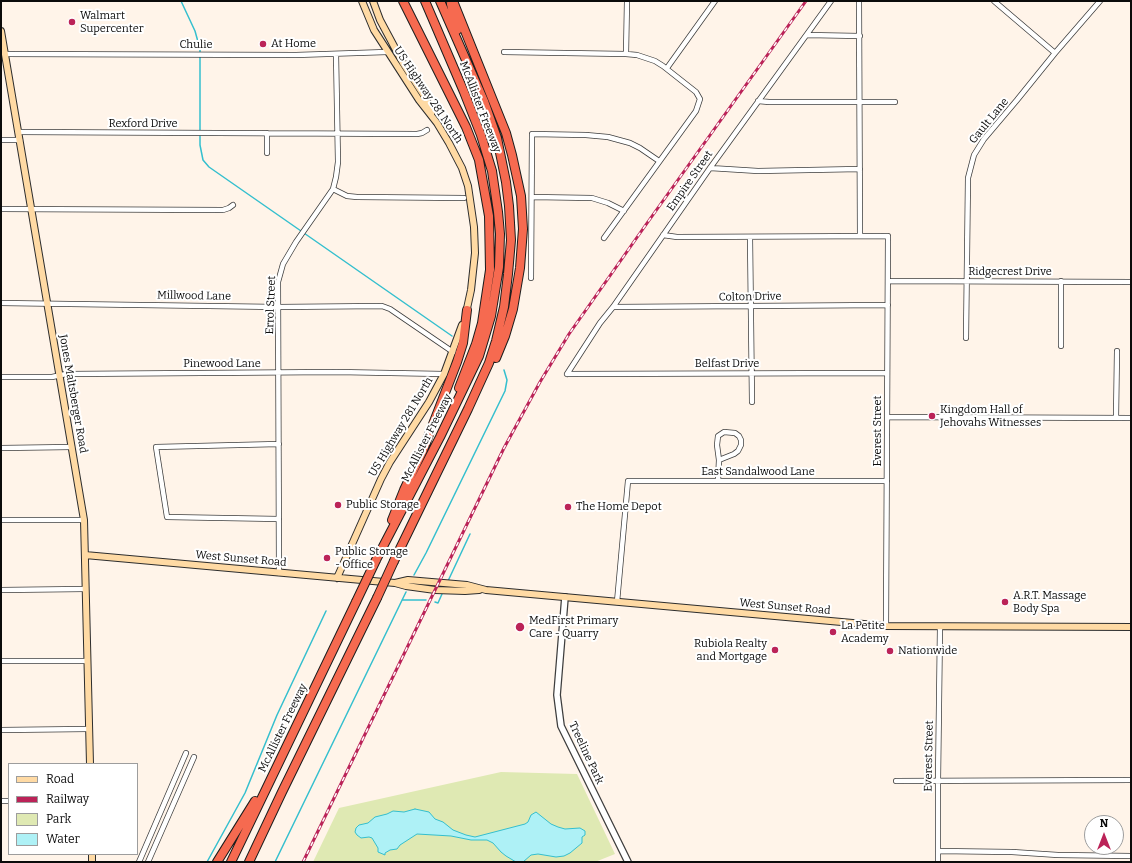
<!DOCTYPE html>
<html>
<head>
<meta charset="utf-8">
<style>
	body { margin:0 }
	#map { position:relative; width:1132px; height:863px; overflow:hidden; background:#fff4e9; font-family:Bitter,serif }
	canvas { display:block }
	.frame { position:absolute; inset:0; border:2px solid #0b0b0b; pointer-events:none }
	.legend { position:absolute; left:8px; top:763px; width:130px; height:92px; box-sizing:border-box; background:#fff; border:1px solid #9d9d9d; margin:0; padding:5px 7px; list-style:none; font-size:12px; color:#0b0b0b }
	.legend li { display:flex; align-items:center; gap:8px; height:20px }
	.legend b { width:20px; border:1px solid #9d9d9d }
	.north { position:absolute; left:1084px; top:815px; width:40px; height:40px; box-sizing:border-box; background:#fff; border:1px solid #9d9d9d; border-radius:50%; rotate:0deg; font-size:11px; font-weight:700; line-height:16px; text-align:center; color:#0b0b0b }
	.north::after { content:''; display:block; margin:auto; width:14px; height:18px; background:#bb2358; clip-path:polygon(50% 0,100% 100%,50% 72%,0 100%) }
</style>
</head>
<body>
<div id="map">
<canvas width="1132" height="863"></canvas>
<div class="frame"></div>
<ul class="legend">
<li><b style="height:5px;background:#ffdaa4"></b>Road</li>
<li><b style="height:5px;background:#bb2358"></b>Railway</li>
<li><b style="height:11px;background:#dfe9b3"></b>Park</li>
<li><b style="height:11px;background:#aef1f6"></b>Water</li>
</ul>
<div class="north">N</div>
</div>
<script>
const ctx = document.querySelector('canvas').getContext('2d');
ctx.lineJoin = 'round';
function fillPath(path, color) { ctx.fillStyle = color; ctx.fill(path, 'evenodd'); }
const poly = rows => new Path2D(rows.map(r => 'M' + r).join(''));
function stroke(path, color, width, dash) { ctx.strokeStyle = color; ctx.lineWidth = width; ctx.lineCap = dash ? 'butt' : 'round'; ctx.setLineDash(dash || []); ctx.stroke(path); }
function write(font, color, halo, rows, align = 'center') {
  ctx.font = font + ' Bitter,serif'; ctx.lineWidth = 4; ctx.setLineDash([]); ctx.textBaseline = 'middle'; ctx.strokeStyle = halo; ctx.fillStyle = color; for (const [text, x, y, turn = 0] of rows) {
    ctx.save(); ctx.translate(x, y); ctx.rotate((+turn || 0) * Math.PI / 180); ctx.textAlign = isNaN(turn) ? turn : align; if (halo) ctx.strokeText(text, 0, 0); ctx.fillText(text, 0, 0); ctx.restore();
  }
}
fillPath(poly([
	[501,772,577,774,615,854,595,862,313,862,339,808]
]), '#dfe9b3');
const water = poly([
	[415,809,429,812,435,819,443,822,453,830,466,835,475,837,525,824,528,822,531,815,536,812,551,824,558,827,565,829,580,828,585,831,585,835,582,837,582,843,570,853,564,856,556,857,538,854,531,855,523,862,516,862,506,856,501,852,493,843,487,840,471,840,451,836,417,834,400,845,397,849,390,850,385,853,385,855,378,852,378,848,372,838,369,837,361,838,357,835,355,832,356,828,359,825,368,823,375,817,387,814,393,811,404,812,415,809]
]);
fillPath(water, '#aef1f6');
stroke(water, '#34bfce', 1);
stroke(poly([
	[181,1,195,31,200,49,200,145,203,160,209,167,452,336],
	[414,575,426,553,505,391,507,380,504,370],
	[448,581,470,534],
	[402,600,426,600],
	[435,602,438,603,442,594],
	[207,862,245,793,277,715,326,611],
	[275,862,406,592]
]), '#34bfce', 1.5);
const minor = poly([
	[859,1,860,236],
	[994,1,1055,53],
	[807,35,860,36],
	[504,52,626,54,637,55,655,61,663,66,696,92,700,99,696,111,604,238],
	[5,54,296,55,387,52],
	[626,54,627,1],
	[667,68,715,1],
	[758,101,769,102,895,102],
	[18,132,417,134,422,133,427,130],
	[1,140,20,140],
	[267,153,267,133],
	[710,168,758,171,860,169],
	[333,189,347,196,357,197,464,198],
	[532,197,592,198,608,203,624,211],
	[1,209,223,210,229,208,233,205],
	[663,235,677,237,888,236,886,626],
	[750,237,752,402],
	[531,278,532,134,586,135,608,137,630,143,640,148,659,161],
	[888,281,1131,282],
	[1,303,278,307,382,306,390,309,453,352],
	[613,307,888,305],
	[966,338,968,178,974,155,984,139,1017,100,1055,53,1100,1],
	[1061,346,1061,281],
	[567,374,600,323,613,307,710,168,831,1],
	[567,374,887,373],
	[1,377,52,377,66,374,337,372,444,374],
	[888,417,1131,418],
	[1116,418,1117,351],
	[1,448,72,447],
	[718,481,719,460,717,445,718,436,724,432,735,433,739,436,741,440,741,445,738,451,734,454,719,460],
	[279,519,167,517,156,447,279,444],
	[1,520,84,520],
	[279,573,278,282,283,264,296,242,333,189,336,177,338,162,336,54],
	[1,590,85,589],
	[617,602,628,481,887,481],
	[1,661,87,661],
	[1,730,88,729],
	[896,781,1131,780],
	[1,801,9,801],
	[938,851,1012,852,1058,855,1131,856],
	[139,862,186,753],
	[148,862,194,757],
	[938,862,938,781,940,627]
]);
const tertiary = poly([
	[565,597,557,695,561,726,628,862]
]);
const secondary = poly([
	[362,1,374,30,419,100,437,123,449,143,462,168,468,186,474,227,475,253,471,290,466,313],
	[373,1,380,20,403,63,425,97,432,112],
	[1,31,84,520,90,764],
	[85,555,395,583,406,586,435,590,465,591,479,590],
	[337,578,381,479,390,462,429,402,444,374,462,325],
	[395,583,408,580,467,585,486,590,886,626,1131,627],
	[92,854,92,862]
]);
const motorway = poly([
	[403,1,466,127,479,160,489,216,490,270,482,323,476,344,459,388],
	[453,1,506,133,512,155,521,196,523,229,520,268,513,309,505,336,496,358],
	[451,4,457,30],
	[392,520,404,490,423,450,457,362,463,343,467,310],
	[376,560,440,437,479,356,491,316,499,267,500,234,498,212,492,171,481,135,464,92,425,1],
	[394,561,468,409,489,363,496,341,504,307,508,274,511,240,509,206,506,182,497,138,484,101,440,1],
	[217,862,255,801],
	[231,862,356,602],
	[249,862,282,792,377,598]
]);
stroke(minor, '#3e3e3e', 6);
stroke(tertiary, '#3e3e3e', 8);
stroke(secondary, '#2d2d2d', 8);
stroke(motorway, '#1c1c1c', 10);
stroke(minor, '#fff', 4.5);
stroke(tertiary, '#fff', 5.5);
stroke(secondary, '#ffdaa4', 6);
stroke(motorway, '#f66a50', 8);
const rail = poly([
	[303,862,504,448,540,382,569,334,645,226,806,1]
]);
stroke(rail, '#bb2358', 3);
stroke(rail, '#fff', 1.5, [4.5]);
const motorwayBridge = poly([
	[377,598,394,561],
	[356,602,376,560]
]);
stroke(motorwayBridge, '#1c1c1c', 10, []);
stroke(motorwayBridge, '#f66a50', 8);
for (const [x, y, r, color] of [
	[72,22,4,"#bb2358"],
	[263,44,4,"#bb2358"],
	[932,416,4,"#bb2358"],
	[338,505,4,"#bb2358"],
	[568,507,4,"#bb2358"],
	[327,558,4,"#bb2358"],
	[1005,602,4,"#bb2358"],
	[520,627,5,"#bb2358"],
	[833,632,4,"#bb2358"],
	[775,650,4,"#bb2358"],
	[890,651,4,"#bb2358"]
]) { const dot = new Path2D(); dot.arc(x, y, r, 0, 2 * Math.PI); ctx.fillStyle = color; ctx.fill(dot); stroke(dot, '#fff', 1.5); }
write('11px', '#0b0b0b', '#fff', [
	["Walmart",80,16],
	["Supercenter",80,29],
	["At Home",271,44],
	["Kingdom Hall of",940,410],
	["Jehovahs Witnesses",940,423],
	["Public Storage",346,505],
	["The Home Depot",576,507],
	["Public Storage",335,552],
	["- Office",335,565],
	["A.R.T. Massage",1013,596],
	["Body Spa",1013,609],
	["MedFirst Primary",529,621],
	["Care - Quarry",529,634],
	["La Petite",841,626],
	["Academy",841,639],
	["Rubiola Realty",767,644,"right"],
	["and Mortgage",767,657,"right"],
	["Nationwide",898,651]
], 'left');
write('11px', '#0b0b0b', '#fff', [
	["Chulie",196,45],
	["US Highway 281 North",428,95,56],
	["McAllister Freeway",480,107,69],
	["Gault Lane",989,121,-51],
	["Rexford Drive",143,124],
	["Empire Street",690,181,-55],
	["Ridgecrest Drive",1010,272],
	["Millwood Lane",194,296,1],
	["Colton Drive",750,297,-1],
	["Errol Street",271,305,-88],
	["Pinewood Lane",222,364],
	["Belfast Drive",727,364],
	["Jones Maltsberger Road",73,394,80],
	["US Highway 281 North",401,427,-59],
	["Everest Street",878,431,-90],
	["McAllister Freeway",427,438,-63],
	["East Sandalwood Lane",758,472],
	["West Sunset Road",241,559,5],
	["West Sunset Road",785,607,5],
	["McAllister Freeway",283,728,-64],
	["Treeline Park",586,753,65],
	["Everest Street",929,756,-89]
]);
</script>
</body>
</html>
